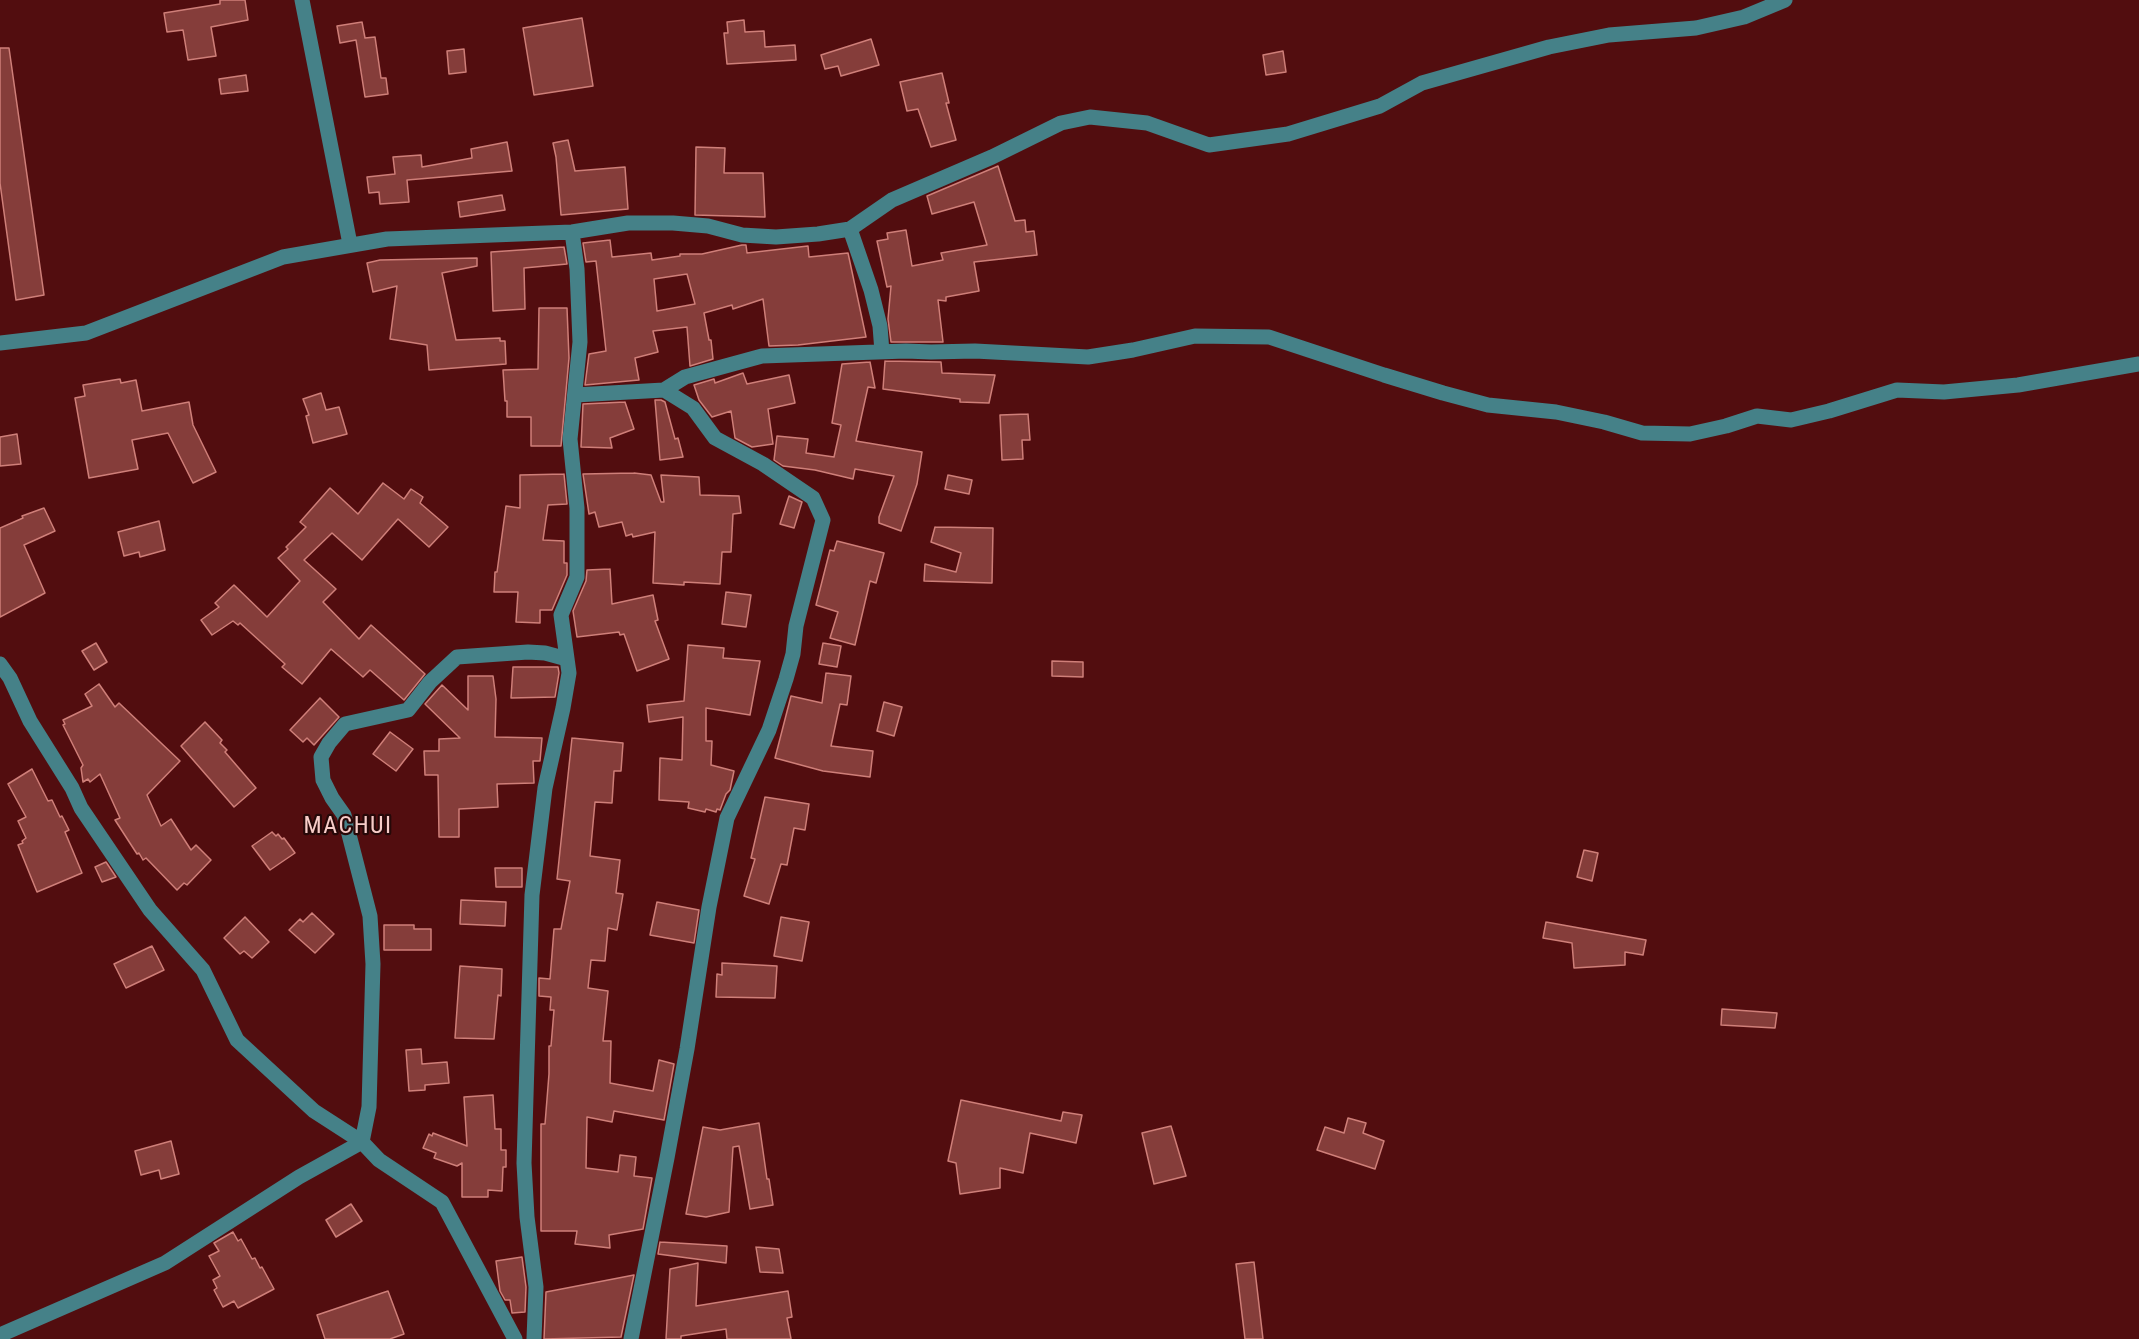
<!DOCTYPE html>
<html>
<head>
<meta charset="utf-8">
<style>
	body { margin:0 }
	canvas { display:block; background:#520d0f }
</style>
</head>
<body>
<canvas width="2139" height="1339"></canvas>
<script>
const ctx = document.querySelector('canvas').getContext('2d');
ctx.lineJoin = 'round';
function fillPath(path, color) { ctx.fillStyle = color; ctx.fill(path, 'evenodd'); }
const poly = rows => new Path2D(rows.map(r => 'M' + r).join(''));
function stroke(path, color, width, dash) { ctx.strokeStyle = color; ctx.lineWidth = width; ctx.lineCap = dash ? 'butt' : 'round'; ctx.setLineDash(dash || []); ctx.stroke(path); }
function write(font, color, halo, rows, align = 'center') {
  ctx.font = font + ' "Roboto Condensed",sans-serif'; ctx.lineWidth = 4.5; ctx.setLineDash([]); ctx.textBaseline = 'middle'; ctx.strokeStyle = halo; ctx.fillStyle = color; for (const [text, x, y, turn = 0] of rows) {
    ctx.save(); ctx.translate(x, y); ctx.rotate((+turn || 0) * Math.PI / 180); ctx.textAlign = isNaN(turn) ? turn : align; if (halo) ctx.strokeText(text, 0, 0); ctx.fillText(text, 0, 0); ctx.restore();
  }
}
const building = poly([
	[220,0,245,0,248,20,211,27,216,56,188,60,183,30,167,32,164,13,220,4,220,0],
	[582,18,593,86,534,95,523,28,582,18],
	[744,20,745,32,764,31,765,47,795,45,796,60,727,64,724,33,728,33,727,22,744,20],
	[362,22,365,38,375,37,381,78,386,78,388,94,365,97,356,40,340,43,337,26,362,22],
	[871,39,879,65,841,76,838,66,825,69,821,55,871,39],
	[0,48,9,48,44,295,16,300,0,183,0,48],
	[464,49,466,72,449,74,447,51,464,49],
	[1283,51,1286,72,1266,75,1263,55,1283,51],
	[942,73,949,103,946,103,956,140,931,147,918,109,907,111,900,82,942,73],
	[246,75,248,91,221,94,219,79,246,75],
	[568,140,575,171,625,167,628,209,561,215,556,157,553,143,568,140],
	[507,142,512,171,407,180,409,202,380,204,379,192,369,193,367,177,395,174,393,157,421,155,422,167,472,158,471,149,507,142],
	[696,147,725,148,724,173,763,173,765,217,695,215,696,147],
	[998,166,1015,221,1025,220,1026,232,1034,231,1037,255,974,262,979,291,946,297,946,301,938,300,943,342,891,342,888,319,891,286,887,287,877,241,888,239,887,233,906,230,912,266,943,260,941,253,987,245,974,202,932,214,927,196,998,166],
	[502,195,505,210,460,217,458,202,502,195],
	[610,240,612,257,651,253,652,260,680,256,680,254,702,254,742,245,746,245,747,253,808,246,809,257,848,253,866,337,798,345,769,346,763,299,733,309,732,305,704,313,709,340,711,340,713,359,690,366,687,327,653,331,658,352,635,358,639,380,585,385,589,354,606,351,596,261,586,262,583,243,610,240],
	[687,274,695,304,657,311,654,279,687,274],
	[564,247,567,264,524,268,525,309,493,311,491,252,564,247],
	[477,258,477,266,442,273,456,340,500,338,500,341,505,341,506,364,429,370,427,345,390,339,397,286,373,292,367,263,380,260,477,258],
	[539,308,567,308,569,358,561,446,531,446,531,417,507,417,507,401,505,401,503,370,538,369,539,308],
	[885,361,941,362,942,373,995,375,989,403,960,402,960,399,883,389,885,361],
	[870,362,875,388,868,387,856,441,922,452,917,484,901,531,879,523,879,517,894,476,855,469,853,479,815,470,783,466,774,460,777,436,808,439,806,453,834,457,841,425,832,423,842,364,870,362],
	[743,373,747,384,789,375,795,403,768,409,773,444,752,447,735,438,731,411,712,417,699,400,694,385,714,379,715,383,743,373],
	[120,379,121,383,136,380,142,411,189,402,193,425,216,472,193,483,168,433,132,440,138,469,89,478,75,398,85,396,83,385,120,379],
	[321,393,326,410,339,407,347,434,313,443,306,416,309,415,303,399,321,393],
	[655,400,661,400,665,402,675,439,678,438,683,457,660,460,655,400],
	[625,402,634,429,610,438,612,448,581,447,583,404,625,402],
	[1028,414,1030,440,1022,440,1023,459,1002,460,1000,415,1028,414],
	[17,434,21,464,0,466,0,437,17,434],
	[634,473,651,475,661,502,664,502,661,475,699,477,700,495,739,496,741,513,733,514,731,552,722,552,720,584,684,582,684,585,653,583,655,532,633,537,632,534,626,536,622,522,599,527,595,512,589,514,583,474,634,473],
	[564,474,567,504,548,505,543,540,564,541,564,563,567,563,567,575,552,610,540,610,540,623,516,622,518,592,494,592,495,572,497,572,506,506,520,508,520,475,564,474],
	[948,475,972,480,969,494,945,489,948,475],
	[383,483,404,499,411,489,423,497,420,503,448,527,429,547,398,519,362,560,332,533,304,560,336,589,323,602,359,639,371,625,425,674,404,700,370,670,363,677,331,649,302,684,282,667,285,664,240,623,238,625,233,621,212,635,201,620,219,607,215,603,234,585,267,617,300,581,278,558,288,549,286,547,306,527,300,522,330,488,358,514,383,483],
	[789,496,802,502,794,528,780,524,789,496],
	[44,508,55,531,24,545,45,593,0,617,0,528,23,518,22,516,44,508],
	[159,521,165,550,140,557,139,552,124,556,118,532,159,521],
	[935,527,993,528,992,583,924,581,925,564,956,572,961,553,931,542,935,527],
	[837,541,884,553,876,583,870,581,855,645,830,638,838,612,816,605,830,550,834,551,837,541],
	[610,569,612,604,653,595,658,620,655,621,669,659,637,671,624,634,620,635,619,632,577,637,573,611,586,581,587,570,610,569],
	[726,592,751,595,746,627,722,624,726,592],
	[96,643,107,662,94,670,82,651,96,643],
	[823,643,841,646,837,667,819,664,823,643],
	[688,645,724,648,723,658,760,661,750,715,706,708,706,741,712,741,711,765,734,771,730,790,726,794,720,810,717,809,716,812,706,809,705,812,688,808,689,802,659,800,660,758,682,760,683,717,649,722,647,705,684,701,688,645],
	[1052,661,1083,662,1083,677,1052,676,1052,661],
	[513,667,558,667,559,673,555,697,511,698,513,667],
	[826,673,851,676,847,705,840,704,831,746,873,751,870,777,823,771,775,758,791,696,822,703,826,673],
	[468,676,493,676,496,699,495,737,542,738,540,761,533,761,534,783,497,784,498,807,459,809,459,837,439,837,438,775,425,775,424,751,439,751,439,739,460,738,425,704,442,685,468,710,468,676],
	[99,684,115,707,119,703,180,761,147,795,161,826,171,819,191,850,196,845,211,860,187,885,184,883,177,890,146,858,143,860,139,853,137,854,115,820,120,818,100,774,90,782,88,779,83,782,81,768,83,765,63,725,65,724,63,720,92,706,85,694,99,684],
	[320,698,339,717,314,745,307,738,303,742,290,730,320,698],
	[884,702,902,707,894,736,877,731,884,702],
	[205,722,222,740,220,743,227,750,225,752,256,788,234,807,181,746,205,722],
	[390,732,413,749,396,771,373,754,390,732],
	[572,738,623,743,621,771,614,771,612,803,595,802,590,856,620,860,616,893,623,894,617,930,608,928,605,961,591,960,588,988,608,991,603,1041,611,1041,610,1083,653,1091,659,1060,674,1064,664,1120,614,1111,612,1122,587,1117,586,1168,618,1172,620,1155,636,1157,634,1176,652,1178,643,1229,609,1235,610,1248,575,1244,577,1231,541,1231,541,1124,545,1124,549,1074,549,1046,551,1046,554,1010,550,1010,551,997,539,996,539,978,550,979,554,929,561,929,570,881,557,879,572,738],
	[32,769,48,801,52,800,60,817,62,816,69,830,65,832,82,873,37,892,18,845,23,843,22,841,26,838,18,821,26,817,8,784,32,769],
	[765,797,809,804,805,830,794,828,787,865,781,864,769,904,744,896,755,859,751,858,765,797],
	[272,832,276,836,278,834,282,839,284,838,295,853,270,870,252,846,272,832],
	[1584,850,1598,853,1592,881,1577,877,1584,850],
	[106,862,116,877,102,882,95,867,106,862],
	[495,868,522,868,522,887,496,887,495,868],
	[461,900,506,902,505,926,460,924,461,900],
	[657,902,699,910,694,943,650,935,657,902],
	[312,913,334,934,315,953,289,930,300,919,303,922,312,913],
	[245,917,269,942,252,958,244,951,240,954,224,938,245,917],
	[781,917,809,922,802,961,774,956,781,917],
	[1546,922,1646,940,1643,955,1625,952,1625,965,1574,968,1572,943,1543,938,1546,922],
	[384,925,414,925,414,929,431,929,431,950,384,950,384,925],
	[152,946,164,970,126,988,114,964,152,946],
	[722,963,777,966,775,998,716,997,717,974,722,975,722,963],
	[460,966,502,969,501,996,498,995,494,1039,455,1038,460,966],
	[1722,1009,1777,1013,1775,1028,1721,1025,1722,1009],
	[421,1049,422,1064,447,1062,449,1083,425,1085,425,1090,409,1091,406,1050,421,1049],
	[493,1095,495,1129,501,1129,501,1150,506,1150,506,1167,503,1167,502,1191,488,1190,488,1197,462,1197,462,1163,457,1166,434,1158,436,1153,423,1148,429,1134,432,1136,433,1133,467,1146,464,1097,493,1095],
	[961,1100,1061,1121,1063,1112,1082,1115,1076,1143,1030,1133,1023,1173,1000,1168,1000,1188,960,1194,956,1163,948,1161,961,1100],
	[1348,1118,1366,1123,1363,1133,1384,1141,1375,1169,1317,1150,1325,1127,1344,1133,1348,1118],
	[759,1123,767,1179,769,1179,773,1205,750,1209,739,1146,733,1147,729,1212,706,1217,686,1214,703,1127,720,1130,759,1123],
	[1171,1126,1186,1176,1154,1184,1142,1133,1171,1126],
	[171,1141,179,1174,161,1179,159,1170,141,1175,135,1151,171,1141],
	[351,1204,362,1221,336,1237,326,1220,351,1204],
	[233,1232,238,1241,241,1239,252,1259,255,1258,260,1268,262,1267,274,1289,238,1308,234,1301,223,1307,214,1290,217,1288,213,1280,220,1276,209,1256,219,1251,214,1243,233,1232],
	[660,1242,727,1246,726,1263,658,1254,660,1242],
	[756,1247,779,1249,783,1273,760,1272,756,1247],
	[522,1257,526,1287,525,1312,512,1313,510,1300,505,1300,500,1291,496,1261,522,1257],
	[1254,1262,1263,1339,1245,1339,1236,1264,1254,1262],
	[698,1263,696,1306,788,1291,792,1317,787,1318,791,1339,727,1339,726,1329,681,1336,681,1339,666,1339,670,1269,698,1263],
	[634,1275,621,1337,544,1339,546,1292,634,1275],
	[388,1291,404,1334,390,1339,325,1339,317,1315,388,1291]
]);
fillPath(building, '#853d3a');
stroke(building, '#cf7f79', 1.5);
stroke(poly([
	[302,0,350,244],
	[850,229,871,290,880,326,882,352],
	[0,343,86,333,283,257,387,239,572,232,628,223,673,223,708,226,742,235,776,237,818,234,850,229,892,200,992,157,1061,123,1090,117,1147,123,1209,145,1288,134,1380,106,1422,83,1549,47,1609,35,1696,28,1744,17,1785,0],
	[664,390,685,377,762,356,906,351,931,352,975,351,1088,357,1133,350,1195,336,1269,337,1384,375,1443,393,1488,405,1556,412,1604,422,1642,433,1690,434,1726,426,1757,416,1791,420,1829,411,1897,390,1944,392,2018,385,2139,364],
	[575,395,664,390,693,408,715,438,763,464,813,498,823,520,796,626,793,654,786,679,769,730,727,818,709,907,687,1049,667,1158,631,1339],
	[0,664,10,678,30,721,72,788,81,808,150,910,203,970,237,1040,314,1111,362,1142,379,1160,442,1202,515,1339],
	[0,1335,165,1263,299,1177,362,1142,369,1107,373,964,370,916,344,815,332,798,323,780,321,757,329,743,345,724,408,710,430,682,457,657,528,652,545,653,567,659],
	[534,1339,536,1287,527,1217,524,1163,532,895,545,788,563,708,569,673,561,615,577,577,577,508,570,439,580,342,577,269,572,232]
]), '#458188', 15);
ctx.letterSpacing = '1.5px';
write('24px', '#f7ccc8', '#260808', [
	["MACHUI",348,827]
]);
ctx.letterSpacing = '0px';
</script>
</body>
</html>
